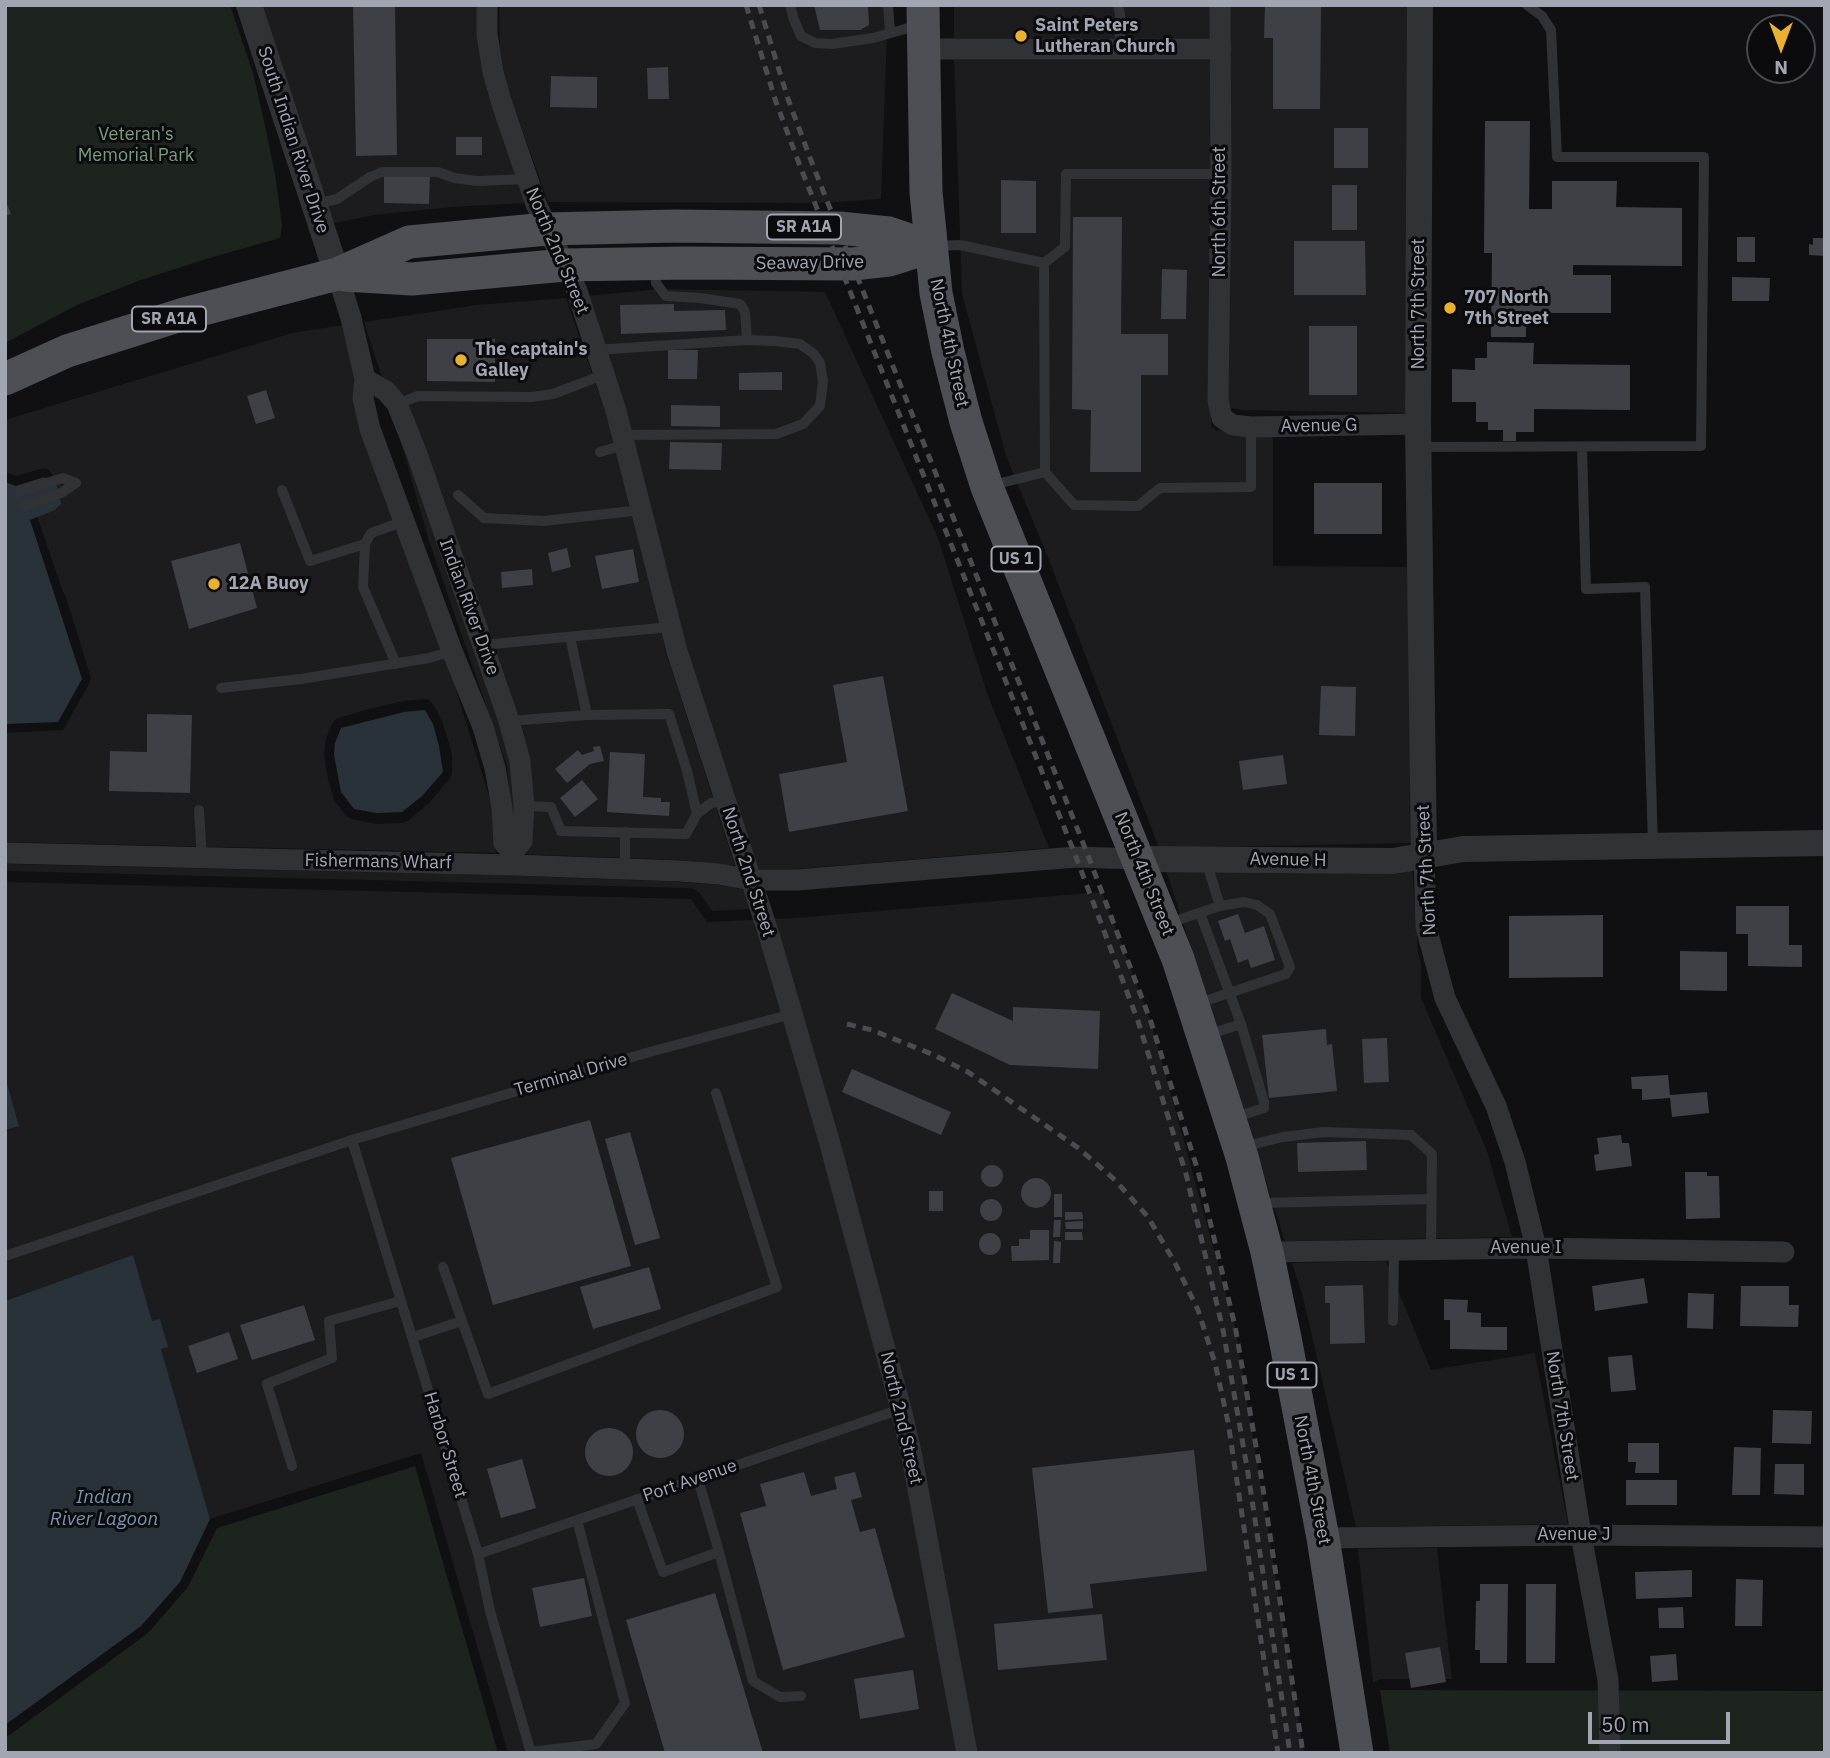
<!DOCTYPE html>
<html>
<head>
<meta charset="utf-8">
<style>
	body { margin:0 }
	#map { position:relative; width:1830px; height:1758px; overflow:hidden; background:#101012; font-family:"IBM Plex Sans",sans-serif }
	canvas { display:block }
	.frame { position:absolute; inset:0; border:7px solid #a2a6b2; pointer-events:none }
	.north { position:absolute; left:1746px; top:14px; width:70px; height:70px; box-sizing:border-box; background:#0b0b0d; border:2px solid #47494f; border-radius:50%; rotate:180deg; font-size:19px; font-weight:700; line-height:28px; text-align:center; color:#a2a6b2 }
	.north::after { content:''; display:block; margin:auto; width:24px; height:32px; background:#e9b131; clip-path:polygon(50% 0,100% 100%,50% 72%,0 100%) }
	.scale { position:absolute; left:1588px; top:1712px; width:142px; height:32px; box-sizing:border-box; border:4px solid #a2a6b2; border-top:0; padding-left:9px; font-size:21px; line-height:24px; white-space:nowrap; color:#a2a6b2; -webkit-text-stroke:5px #0b0b0d; paint-order:stroke }
</style>
</head>
<body>
<div id="map">
<canvas width="1830" height="1758"></canvas>
<div class="frame"></div>
<div class="north">N</div>
<div class="scale">50 m</div>
</div>
<script>
const ctx = document.querySelector('canvas').getContext('2d');
ctx.lineJoin = 'round';
function fillPath(path, color) { ctx.fillStyle = color; ctx.fill(path, 'evenodd'); }
const poly = rows => new Path2D(rows.map(r => 'M' + r).join(''));
function stroke(path, color, width, dash) { ctx.strokeStyle = color; ctx.lineWidth = width; ctx.lineCap = dash ? 'butt' : 'round'; ctx.setLineDash(dash || []); ctx.stroke(path); }
function write(font, color, halo, rows, align = 'center') {
  ctx.font = font + ' "IBM Plex Sans",sans-serif'; ctx.lineWidth = 6; ctx.setLineDash([]); ctx.textBaseline = 'middle'; ctx.strokeStyle = halo; ctx.fillStyle = color; for (const [text, x, y, turn = 0] of rows) {
    ctx.save(); ctx.translate(x, y); ctx.rotate((+turn || 0) * Math.PI / 180); ctx.textAlign = isNaN(turn) ? turn : align; if (halo) ctx.strokeText(text, 0, 0); ctx.fillText(text, 0, 0); ctx.restore();
  }
}
fillPath(poly([
	[259,5,479,5,480,52,488,95,527,203,451,207,374,215,331,224],
	[499,5,888,5,881,199,817,203,548,202,507,87,500,50],
	[954,5,1210,5,1211,38,954,38],
	[1230,5,1410,5,1409,413,1243,410,1230,408,1228,400],
	[954,60,1211,60,1211,427,1214,428,1216,431,1223,429,1273,433,1273,566,1409,567,1411,843,1159,848,1049,560,1006,456,962,294],
	[662,289,825,292,938,538,987,693,1049,848,797,869,757,869,686,648,586,296],
	[566,298,606,414,667,655,735,866,680,860,516,854,507,766,428,538,391,406,364,322,477,305],
	[343,325,492,806,496,853,5,842,5,733,63,730,89,684,91,678,66,597,63,592,37,516,55,510,59,507,60,497,52,474,48,469,44,468,16,476,5,472,5,420,292,333],
	[428,699,433,704,442,721,449,743,452,756,452,774,449,780,429,803,408,821,403,823,377,824,352,819,346,816,334,800,328,779,324,754,326,739,332,724,336,719,365,710,403,701],
	[5,864,498,875,679,882,719,885,741,889,744,891,750,909,712,911,699,892,691,888,5,871],
	[1412,865,1418,952,1421,964,1421,998,1487,1151,1512,1237,1285,1241,1166,870],
	[5,882,691,899,707,922,795,918,1102,892,1151,1022,1235,1326,1304,1753,508,1753,421,1453,210,1519,161,1349,167,1346,160,1320,152,1321,133,1256,5,1301,5,1131,19,1125,5,1076],
	[1386,1261,1431,1370,1535,1353,1568,1524,1356,1527,1303,1297,1292,1263],
	[1437,1548,1452,1679,1380,1679,1373,1683,1358,1549]
]), '#1c1c1f');
fillPath(poly([
	[5,5,230,5,253,73,264,121,275,174,282,225,280,238,206,259,138,281,77,305,5,343],
	[415,1466,498,1753,5,1753,5,1737,11,1734,148,1633,188,1587,217,1528],
	[1380,1690,1825,1691,1825,1753,1390,1753]
]), '#1d241e');
fillPath(poly([
	[44,477,46,481,53,478,57,486,61,504,55,510,30,520,82,679,58,722,5,724,5,482,16,486],
	[425,710,433,724,439,746,443,772,422,796,402,812,377,813,354,809,341,792,334,755,335,743,341,728,404,712],
	[5,1076,19,1126,5,1130],
	[133,1255,152,1321,160,1319,168,1347,161,1349,210,1519,180,1582,141,1626,5,1725,5,1301]
]), '#2a3239');
fillPath(poly([
	[353,5,395,5,397,155,356,156],
	[814,5,868,5,869,25,860,30,820,30],
	[1265,5,1321,5,1320,109,1273,109,1273,38,1264,38],
	[668,67,669,99,648,99,647,68],
	[551,76,597,77,597,108,550,107],
	[1485,121,1530,121,1529,209,1552,209,1552,181,1617,181,1616,207,1682,208,1682,266,1573,265,1573,275,1611,275,1611,313,1526,313,1526,337,1491,337,1492,253,1484,253],
	[1334,128,1368,128,1368,168,1334,168],
	[456,137,482,137,482,155,456,155],
	[384,173,430,174,429,204,384,203],
	[1001,180,1036,181,1036,233,1001,233],
	[1332,185,1357,185,1357,230,1332,230],
	[5,199,11,214,5,216],
	[1073,217,1122,217,1121,334,1168,334,1168,375,1141,375,1141,472,1090,472,1091,410,1072,409],
	[1737,237,1755,237,1755,262,1737,262],
	[1813,238,1825,238,1825,256,1809,255,1809,244,1813,245],
	[1294,241,1365,241,1366,295,1294,295],
	[1162,269,1187,270,1186,319,1161,319],
	[1732,277,1770,278,1769,301,1732,301],
	[674,304,674,311,725,310,726,330,621,334,620,305],
	[1309,326,1357,326,1357,395,1309,395],
	[427,339,495,339,495,382,427,381],
	[1487,342,1534,343,1533,364,1630,365,1630,410,1534,409,1534,432,1516,432,1516,441,1503,441,1503,430,1488,430,1488,422,1476,422,1476,402,1452,402,1452,369,1475,370,1475,358,1487,358],
	[668,350,698,350,697,379,668,379],
	[782,372,782,390,739,390,739,373],
	[266,390,275,418,256,424,247,396],
	[671,405,720,406,720,427,671,426],
	[670,442,722,443,721,470,669,469],
	[1314,483,1382,483,1382,534,1314,534],
	[240,543,257,608,189,629,171,561],
	[567,548,571,567,552,572,548,553],
	[633,549,639,582,602,589,595,556],
	[532,569,533,585,502,588,501,572],
	[883,676,908,811,789,832,779,774,847,762,833,685],
	[1321,686,1356,687,1355,736,1319,735],
	[147,714,192,715,190,793,109,791,110,751,147,752],
	[600,746,604,761,590,764,567,783,555,769,578,750,582,755,594,751,593,747],
	[610,752,645,754,643,797,661,798,661,802,670,802,669,816,607,812],
	[1283,755,1287,784,1243,790,1239,761],
	[582,780,598,799,575,817,560,798],
	[1736,906,1789,906,1789,945,1802,945,1802,967,1748,966,1748,934,1736,934],
	[1238,914,1245,933,1264,926,1275,960,1251,968,1248,959,1238,963,1230,939,1225,941,1218,921],
	[1603,915,1603,977,1509,978,1509,916],
	[1680,951,1727,952,1727,991,1680,990],
	[952,993,1013,1021,1013,1007,1100,1011,1098,1069,1010,1065,935,1029],
	[1326,1029,1327,1045,1332,1044,1337,1091,1269,1098,1262,1035],
	[1387,1038,1389,1082,1364,1083,1362,1039],
	[852,1069,951,1112,941,1135,842,1092],
	[1668,1075,1670,1095,1707,1092,1709,1113,1672,1117,1670,1098,1642,1100,1642,1089,1632,1089,1631,1077],
	[590,1120,631,1266,493,1305,451,1158],
	[630,1132,660,1238,635,1245,605,1139],
	[1621,1135,1622,1143,1629,1143,1632,1166,1596,1171,1594,1155,1599,1154,1597,1138],
	[1366,1141,1367,1170,1298,1172,1297,1143],
	'981 1176a11 11 0 1 1 22 0a11 11 0 1 1-22 0Z',
	[1685,1172,1707,1172,1707,1176,1719,1176,1720,1218,1686,1219],
	'1021 1193a15 15 0 1 1 30 0a15 15 0 1 1-30 0Z',
	[929,1191,943,1191,943,1211,929,1211],
	[1054,1194,1062,1194,1062,1217,1054,1217],
	'980 1210a11 11 0 1 1 22 0a11 11 0 1 1-22 0Z',
	[1065,1212,1082,1212,1083,1219,1065,1220],
	[1054,1220,1061,1220,1060,1237,1053,1237],
	[1083,1221,1083,1229,1066,1229,1065,1222],
	[1030,1230,1049,1230,1049,1260,1012,1261,1011,1246,1019,1246,1019,1239,1030,1239],
	[1065,1232,1082,1232,1083,1240,1065,1240],
	'979 1244a11 11 0 1 1 22 0a11 11 0 1 1-22 0Z',
	[1054,1241,1061,1242,1060,1263,1053,1263],
	[649,1267,661,1309,593,1329,580,1287],
	[1644,1278,1648,1303,1595,1311,1592,1286],
	[1363,1285,1365,1343,1330,1344,1330,1303,1325,1303,1325,1286],
	[1741,1286,1789,1286,1789,1305,1799,1305,1798,1327,1740,1326],
	[1688,1293,1714,1294,1713,1329,1687,1328],
	[1444,1299,1468,1300,1467,1312,1481,1313,1481,1327,1507,1327,1507,1350,1450,1349,1450,1320,1444,1320],
	[304,1305,315,1340,252,1360,240,1325],
	[229,1332,238,1359,197,1373,188,1346],
	[1632,1355,1636,1390,1611,1392,1608,1357],
	[1773,1410,1812,1411,1811,1444,1772,1443],
	'636 1434a24 24 0 1 1 48 0a24 24 0 1 1-48 0Z',
	'585 1452a24 24 0 1 1 48 0a24 24 0 1 1-48 0Z',
	[1628,1443,1659,1443,1659,1473,1635,1473,1636,1462,1628,1462],
	[1734,1447,1761,1448,1760,1495,1732,1495],
	[1194,1450,1207,1571,1090,1584,1093,1608,1048,1613,1032,1468],
	[522,1459,536,1508,501,1518,487,1469],
	[1775,1464,1804,1464,1804,1495,1774,1494],
	[804,1472,811,1496,837,1489,834,1477,855,1472,862,1497,851,1500,860,1532,875,1528,905,1637,783,1670,740,1513,766,1506,760,1484],
	[1626,1480,1677,1480,1677,1505,1626,1505],
	[1692,1570,1692,1597,1636,1599,1635,1572],
	[584,1578,592,1616,540,1627,532,1588],
	[1736,1579,1763,1580,1762,1626,1735,1626],
	[1480,1584,1508,1584,1507,1663,1480,1663,1480,1650,1475,1650,1476,1601,1480,1601],
	[1526,1584,1556,1584,1555,1663,1526,1663],
	[715,1593,763,1753,665,1753,626,1620],
	[1683,1607,1684,1628,1659,1628,1658,1608],
	[1102,1614,1107,1660,998,1670,994,1624],
	[1440,1647,1446,1682,1411,1688,1405,1653],
	[1676,1654,1678,1680,1652,1682,1650,1656],
	[913,1670,919,1709,860,1719,854,1679]
]), '#3f4045');
stroke(poly([
	[790,5,794,20,801,36,815,43,832,44,873,38,919,25],
	[888,5,890,32],
	[1118,5,1120,14,1120,49],
	[315,204,337,199,370,177,382,172,438,172,454,178,477,181,527,179],
	[937,246,960,245,1044,263,1045,472,989,486],
	[1044,263,1065,247,1066,174,1221,174],
	[595,350,747,340,745,312,740,304,700,298,666,296,656,283,655,266],
	[397,404,418,396,531,397,553,394,603,375],
	[622,435,776,434,803,424,820,406,823,381,820,363,814,354,800,344,775,341,747,340],
	[1418,447,1701,446,1704,157,1557,157,1551,30,1542,16,1527,5],
	[1582,447,1586,589,1645,587,1653,845],
	[600,452,624,445],
	[1045,472,1074,505,1138,506,1160,488,1251,487,1251,427],
	[282,490,310,561,365,544],
	[20,491,63,478,76,483],
	[458,495,484,518,544,521,641,510],
	[25,506,61,493,76,483],
	[570,637,587,715],
	[483,645,670,627],
	[396,664,363,587,365,544,371,533,405,521],
	[221,688,301,679,429,658,452,651],
	[509,721,587,715,669,714,687,771,697,814],
	[524,806,551,807,561,831,686,834,697,814,711,803,724,801],
	[199,810,202,858],
	[625,869,625,832],
	[1200,913,1241,1024,1264,1102,1264,1108,1233,1118],
	[1166,924,1220,906],
	[1196,1004,1286,974,1290,967,1270,914,1257,905,1244,902,1220,906,1206,861],
	[1207,1035,1241,1024],
	[352,1140,478,1554,490,1611,531,1753],
	[1242,1147,1283,1137,1323,1132,1411,1135,1432,1154,1431,1250],
	[1259,1203,1431,1199],
	[5,1256,352,1140,646,1053,792,1014],
	[462,1321,488,1394,777,1287,716,1093],
	[1393,1321,1394,1250],
	[413,1337,462,1321,443,1267],
	[292,1466,267,1384,332,1358,329,1321,400,1301],
	[698,1479,719,1552],
	[637,1499,663,1572,719,1552,753,1681,780,1697,801,1696],
	[478,1554,901,1409],
	[531,1752,596,1744,625,1703,577,1520]
]), '#313236', 10);
stroke(poly([
	[487,5,487,34,493,72,501,101,536,204,577,291,616,411,677,651,770,938,830,1144,901,1409,911,1452,967,1753],
	[1220,5,1221,174,1218,401,1222,418,1233,425,1251,427,1418,424],
	[924,49,1221,49],
	[337,274,351,318,365,379,363,398,370,429,452,651,483,727,495,768,502,808,504,843,513,852,514,865],
	[365,379,386,391,397,404,417,454,509,721,520,761,524,806,522,841,513,852],
	[5,853,514,865,680,871,719,874,751,880,797,880,1076,857,1138,859],
	[1424,855,1426,927,1445,998,1496,1106,1515,1162,1536,1248,1581,1535,1608,1680,1610,1753],
	[1267,1252,1536,1248,1784,1252],
	[1323,1538,1581,1535,1825,1537]
]), '#313236', 21);
stroke(poly([
	[249,5,337,274],
	[1420,5,1418,424,1424,855],
	[1138,859,1393,861,1463,849,1825,843]
]), '#313236', 26);
stroke(poly([
	[923,5,926,192,936,293,948,352,966,422,987,487,1178,959,1242,1157,1267,1252,1285,1338,1323,1538,1357,1753],
	[344,275,412,279,565,265,685,263,853,264,889,260,930,247],
	[5,379,67,351,184,314,337,274,409,242,547,229,674,226,839,228,889,233,930,247]
]), '#4e4f55', 33);
stroke(poly([
	[746,5,776,102,800,166,1076,857,1138,1021,1186,1174,1223,1330,1248,1473,1290,1753],
	[759,5,788,99,812,163,1089,858,1151,1022,1198,1171,1235,1326,1260,1469,1303,1753],
	[847,1024,872,1030,934,1055,968,1072,1077,1147,1115,1180,1148,1217,1175,1263,1198,1310,1215,1363,1228,1422,1278,1753]
]), '#4b4c51', 5, [9, 7]);
for (const [x, y, r, color] of [
	[1021,36,7,"#e9b131"],
	[1450,308,7,"#e9b131"],
	[461,360,7,"#e9b131"],
	[214,584,7,"#e9b131"]
]) { const dot = new Path2D(); dot.arc(x, y, r, 0, 2 * Math.PI); ctx.fillStyle = color; ctx.fill(dot); stroke(dot, '#0b0b0d', 2.5); }
for (const [x, y, w] of [
	[804,227,74],
	[169,319,74],
	[1016,559,49],
	[1292,1375,49]
]) { const box = new Path2D(); box.roundRect(x - w / 2, y - 12.5, w, 25, 5); ctx.fillStyle = '#0b0b0d'; ctx.fill(box); stroke(box, '#a2a6b2', 2); }
write('bold 16px', '#a2a6b2', null, [
	["SR A1A",804,227],
	["SR A1A",169,319],
	["US 1",1016,559],
	["US 1",1292,1375]
]);
write('bold 18px', '#a2a6b2', '#0b0b0d', [
	["Saint Peters",1035,26],
	["Lutheran Church",1035,47],
	["707 North",1464,298],
	["7th Street",1464,319],
	["The captain's",475,350],
	["Galley",475,371],
	["12A Buoy",228,584]
], 'left');
write('18px', '#7a9c7d', '#0b0b0d', [
	["Veteran's",136,135],
	["Memorial Park",136,156]
]);
write('18px', '#a2a6b2', '#0b0b0d', [
	["South Indian River Drive",293,140,72],
	["North 6th Street",1220,212,-90],
	["North 2nd Street",557,251,67],
	["Seaway Drive",810,263,-1],
	["North 7th Street",1419,304,-90],
	["North 4th Street",949,343,78],
	["Avenue G",1319,426,-1],
	["Indian River Drive",469,607,70],
	["Avenue H",1288,860,1],
	["Fishermans Wharf",378,862,1],
	["North 7th Street",1427,870,-93],
	["North 2nd Street",748,872,72],
	["North 4th Street",1144,874,68],
	["Terminal Drive",571,1075,-16],
	["Avenue I",1526,1248],
	["North 7th Street",1562,1416,81],
	["North 2nd Street",901,1418,77],
	["Harbor Street",445,1445,73],
	["North 4th Street",1312,1480,79],
	["Port Avenue",690,1481,-19],
	["Avenue J",1574,1535]
]);
write('italic 19px', '#7a93ac', '#0b0b0d', [
	["Indian",104,1498],
	["River Lagoon",104,1520]
]);
</script>
</body>
</html>
